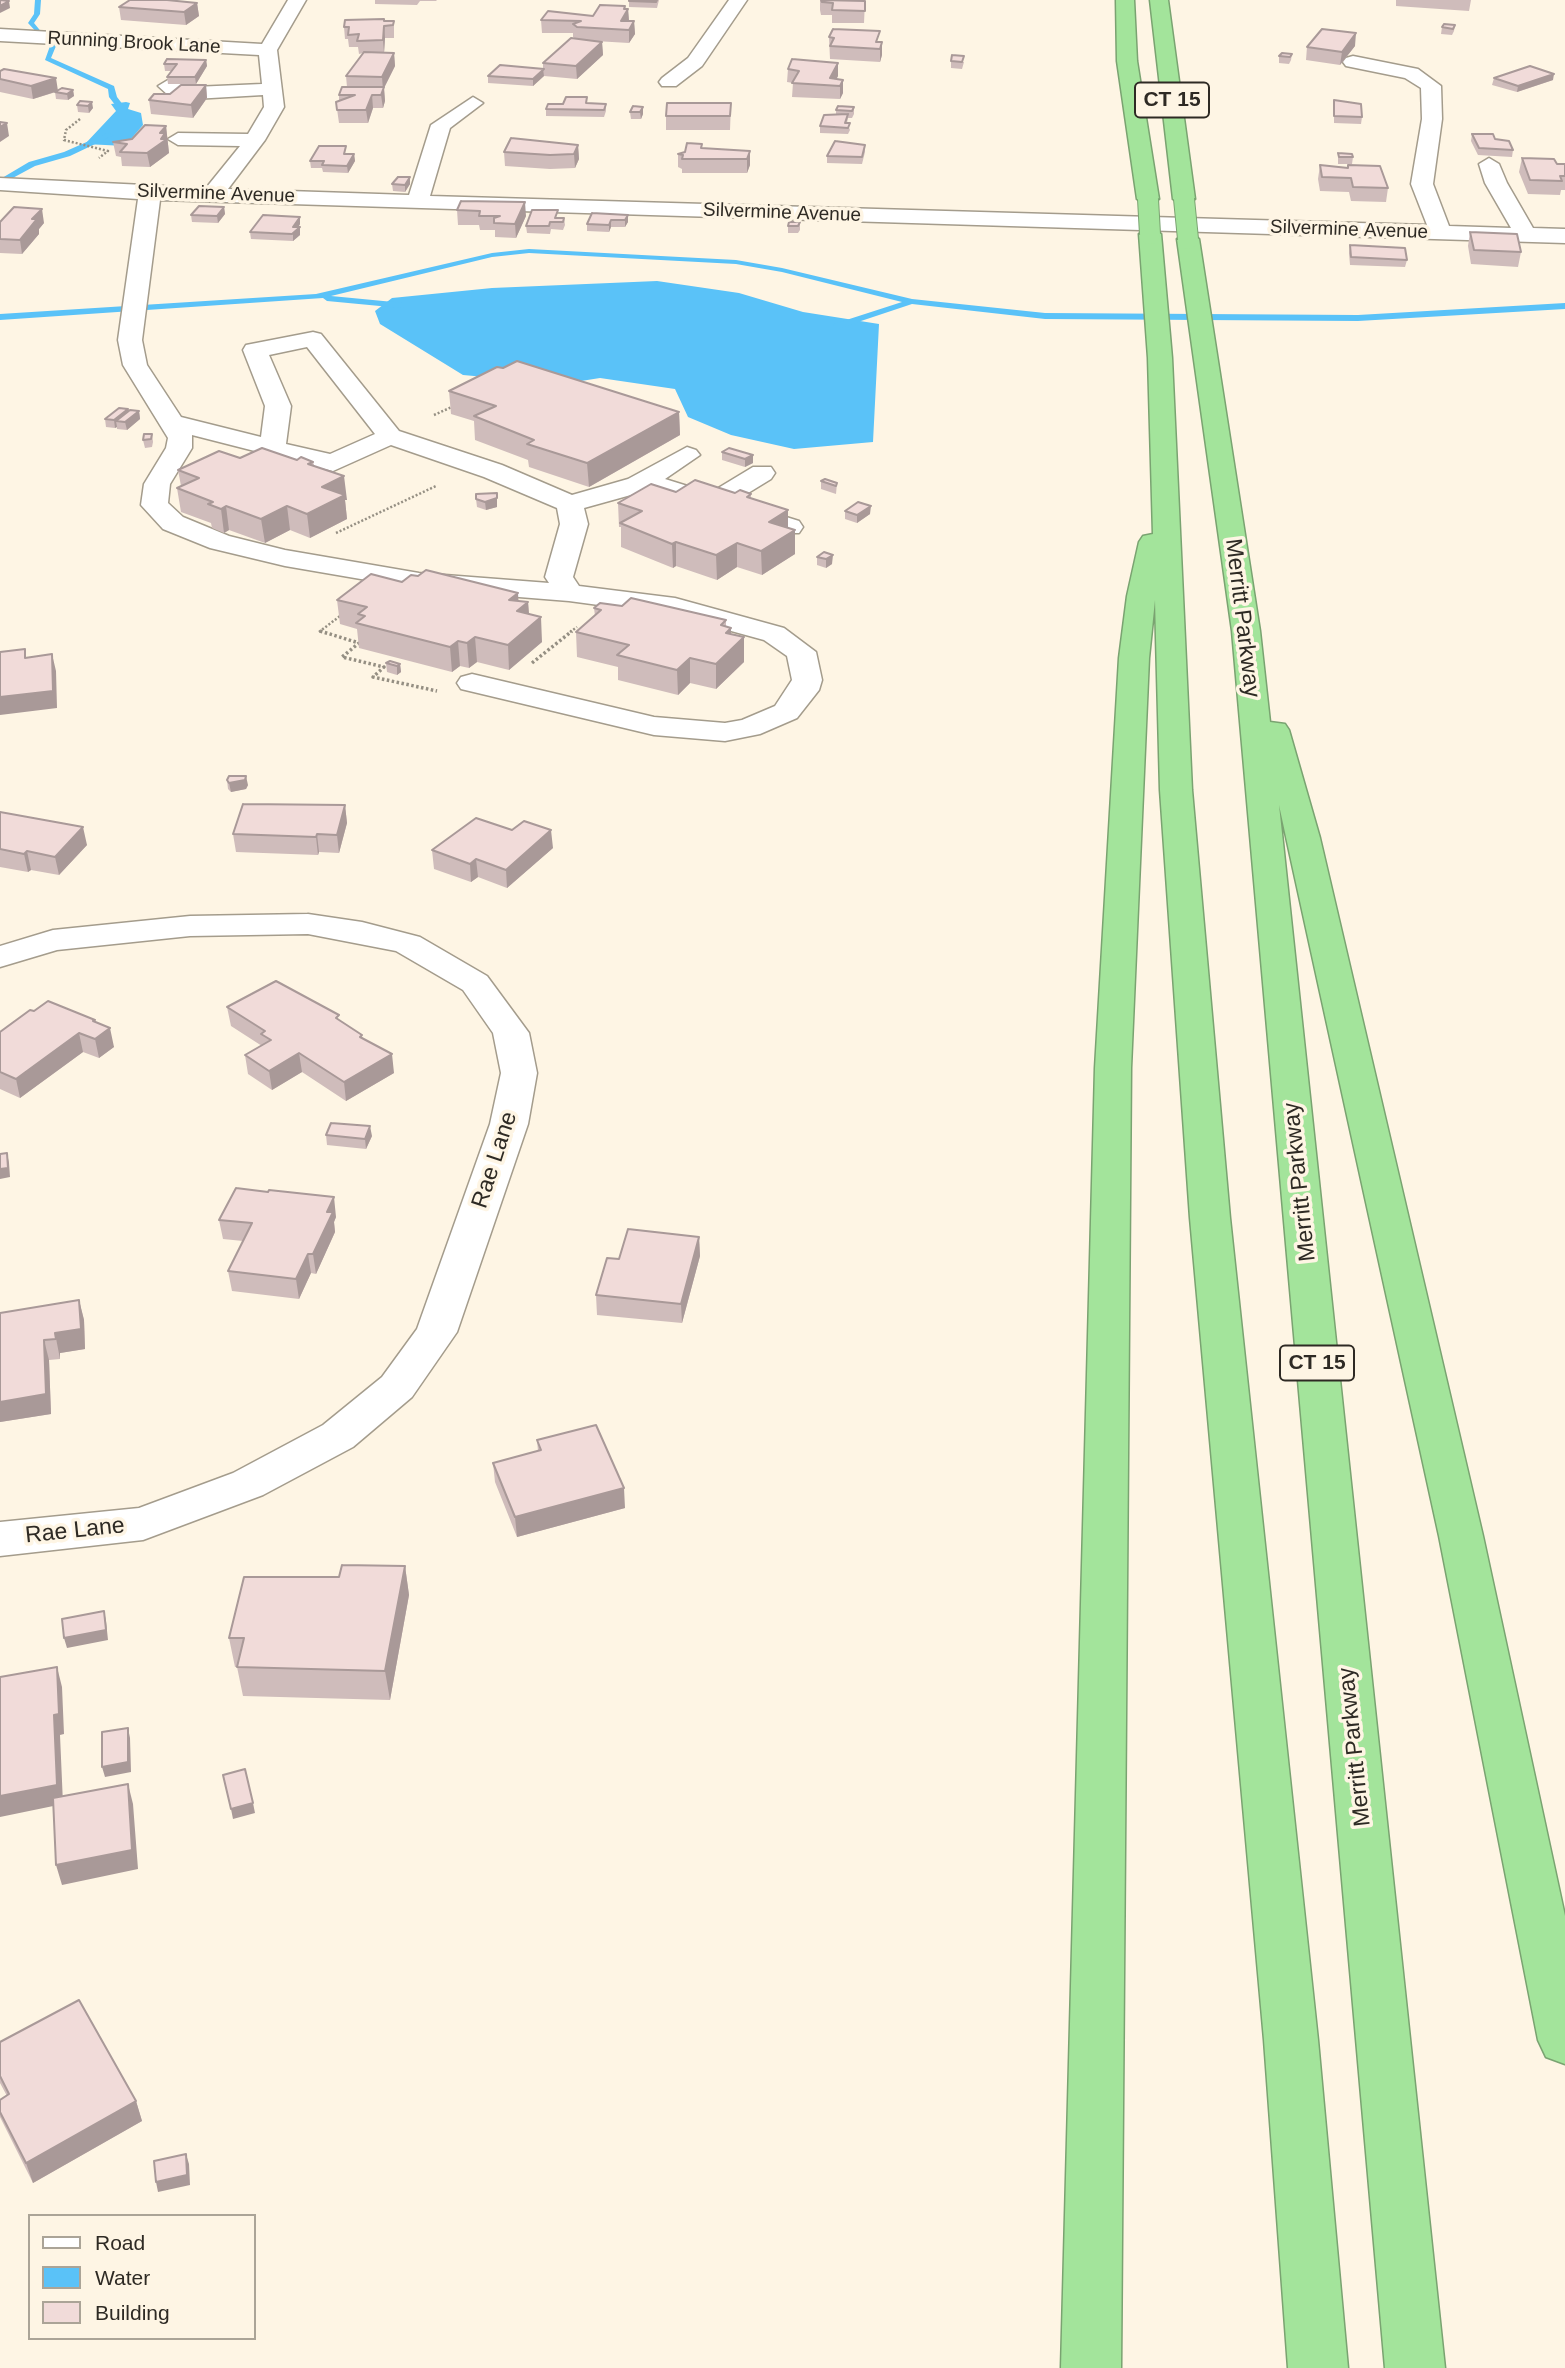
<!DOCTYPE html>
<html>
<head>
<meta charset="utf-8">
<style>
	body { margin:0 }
	#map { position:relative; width:1565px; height:2368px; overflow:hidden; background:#fef5e4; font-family:Helvetica,sans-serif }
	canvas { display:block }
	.legend { position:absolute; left:28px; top:2214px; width:228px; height:126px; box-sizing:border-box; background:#fef5e4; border:2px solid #aba497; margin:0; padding:9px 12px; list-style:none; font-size:21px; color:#2e2a24 }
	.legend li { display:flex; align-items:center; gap:14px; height:35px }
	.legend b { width:35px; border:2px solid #aba497 }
</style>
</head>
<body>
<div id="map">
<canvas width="1565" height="2368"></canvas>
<ul class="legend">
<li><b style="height:9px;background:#fff"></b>Road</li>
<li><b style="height:19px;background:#5ac2f8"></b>Water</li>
<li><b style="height:19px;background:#f1dbd9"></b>Building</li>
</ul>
</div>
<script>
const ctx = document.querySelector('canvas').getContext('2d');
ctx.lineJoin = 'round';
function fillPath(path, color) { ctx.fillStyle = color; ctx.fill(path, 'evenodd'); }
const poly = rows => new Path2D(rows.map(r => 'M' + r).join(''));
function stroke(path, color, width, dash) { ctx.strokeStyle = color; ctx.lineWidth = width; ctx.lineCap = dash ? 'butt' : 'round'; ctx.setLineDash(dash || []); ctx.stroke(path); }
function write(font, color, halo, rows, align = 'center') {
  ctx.font = font + ' Helvetica,sans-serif'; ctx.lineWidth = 7; ctx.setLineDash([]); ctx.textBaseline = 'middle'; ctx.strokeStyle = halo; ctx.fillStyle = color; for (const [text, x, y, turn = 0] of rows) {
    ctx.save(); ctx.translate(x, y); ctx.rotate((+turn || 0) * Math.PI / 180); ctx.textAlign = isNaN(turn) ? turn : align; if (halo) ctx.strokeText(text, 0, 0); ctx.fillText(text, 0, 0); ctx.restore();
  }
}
fillPath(poly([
	[126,102,130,103,128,109,141,113,143,125,125,146,85,144,116,111,111,104],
	[657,281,739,293,803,312,879,324,873,442,794,449,731,435,688,417,675,389,600,378,562,384,463,375,380,324,375,311,392,298,492,288]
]), '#5ac2f8');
fillPath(poly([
	[35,0,41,0,40,14,34,23,43,34,40,36,28,23,34,14,35,0],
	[53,44,56,46,51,58,114,86,117,97,127,110,125,121,118,119,119,110,109,97,108,89,45,60,50,46,53,44],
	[107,133,114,135,70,156,35,166,9,180,2,178,29,162,64,152,107,133],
	[529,249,736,260,782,268,912,299,1045,313,1358,315,1565,303,1565,309,1358,321,1045,319,912,304,837,329,833,326,834,324,902,302,782,272,736,264,529,253,492,257,331,296,404,303,404,307,401,308,327,301,323,298,0,320,0,314,316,294,492,253,529,249]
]), '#5ac2f8');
const minor = poly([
	[288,0,306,0,277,50,284,107,265,140,228,189,409,195,431,125,473,97,483,103,450,128,430,196,1427,225,1411,184,1422,119,1421,88,1405,78,1346,66,1343,62,1346,58,1353,56,1418,69,1441,86,1442,119,1433,184,1449,226,1511,228,1485,183,1479,164,1489,158,1499,164,1507,183,1533,228,1565,229,1565,243,160,200,142,340,147,365,181,417,261,437,265,406,243,350,246,345,313,332,321,334,399,431,502,465,572,495,628,479,687,447,696,450,700,455,665,479,710,493,753,467,771,467,775,473,771,479,735,501,799,521,803,527,799,533,779,533,661,495,638,493,584,508,588,524,573,577,579,586,675,598,784,628,816,652,822,680,819,690,797,718,760,734,725,741,654,735,461,689,457,683,461,677,472,674,654,717,725,723,742,720,775,706,792,680,787,656,764,640,673,615,569,601,419,589,285,566,210,548,163,529,141,505,144,484,166,448,168,438,123,365,118,340,138,199,0,190,0,178,206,188,240,146,178,145,168,139,178,133,248,134,264,107,263,95,194,99,168,95,158,86,168,80,194,87,262,84,259,55,0,41,0,29,262,44,288,0],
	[307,347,375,434,330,454,286,444,291,406,269,355,307,347],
	[192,435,333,471,391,445,484,477,557,508,560,524,545,577,549,583,419,573,285,550,229,536,183,517,168,503,170,484,192,448,192,435],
	[729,0,747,0,702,66,676,86,662,86,659,82,662,78,688,58,729,0],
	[308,914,362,922,420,937,487,976,529,1033,537,1073,528,1124,457,1332,412,1397,353,1447,263,1495,143,1540,0,1556,0,1522,139,1508,233,1473,323,1425,382,1377,417,1329,490,1124,501,1073,493,1033,463,990,396,951,308,934,190,936,57,950,0,967,0,946,53,930,190,916,308,914]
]);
const highway = poly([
	[1116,0,1134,0,1137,61,1159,199,1148,205,1137,199,1117,61,1116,0],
	[1150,0,1168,0,1195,199,1184,205,1173,199,1150,0],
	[1150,227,1161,234,1172,358,1192,790,1230,1218,1318,2040,1348,2368,1288,2368,1264,2040,1190,1218,1160,790,1155,600,1149,658,1131,1068,1121,2368,1061,2368,1095,1068,1119,658,1127,596,1139,542,1143,536,1153,534,1148,358,1139,234,1150,227],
	[1188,232,1199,239,1260,631,1270,722,1285,724,1289,730,1320,838,1483,1536,1565,1916,1565,2064,1546,2057,1538,2040,1439,1536,1279,805,1445,2368,1385,2368,1232,631,1177,239,1188,232]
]);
stroke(minor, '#a49c8c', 3);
stroke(highway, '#7aa371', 3);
stroke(poly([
	[80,119,66,130,64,140,108,151,99,158],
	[434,415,454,406],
	[336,533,436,486],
	[319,632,344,613],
	[570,632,577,627]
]), '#958f83', 2.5, [2, 2]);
stroke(poly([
	[320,631,359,643,342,657,384,667,373,677,437,691],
	[532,663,572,631]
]), '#958f83', 3.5, [2.5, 2.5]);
fillPath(minor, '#fff');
fillPath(highway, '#a3e49b');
const highwayBridge = poly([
	[1148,199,1150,234],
	[1184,199,1188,239]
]);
stroke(highwayBridge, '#7aa371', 22, []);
stroke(highwayBridge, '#a3e49b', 20);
fillPath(poly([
	[375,0,437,0,436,1,420,1,417,5,375,4],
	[659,0,657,8,629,7,629,1],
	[820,0,864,0,865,1,864,23,832,23,832,15,821,15,820,10],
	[1396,0,1471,0,1469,11,1396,6],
	[197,3,199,16,186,25,121,20,119,7],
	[626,9,628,9,629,21,634,21,635,34,629,43,595,41,602,42,603,55,577,79,544,76,533,86,488,83,488,76,543,69,543,63,576,39,573,37,573,33,542,33,541,20,593,16],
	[384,21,394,21,394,38,385,38,384,53,394,53,395,66,384,88,385,101,383,108,373,108,368,123,339,123,336,102,339,100,339,95,347,87,346,76,363,53,359,54,358,47,349,47,348,39,345,39,344,27],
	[1455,25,1454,31,1452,35,1441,34,1442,27],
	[829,37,882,42,882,55,880,62,830,59],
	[1355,46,1340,65,1306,60,1307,47],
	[1292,54,1291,60,1289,64,1279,63,1279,56],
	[206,60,207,66,196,84,168,84,167,77,172,71,165,71,164,64],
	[951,61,964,62,962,69,951,68],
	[788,69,838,76,836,79,843,80,843,93,840,99,792,97,793,83,787,82],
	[0,71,58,90,73,90,74,96,68,100,56,99,55,92,56,92,33,99,0,92],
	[1494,78,1553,80,1517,92,1492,85],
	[206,85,207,98,193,118,151,114,149,100],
	[587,97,587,103,606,104,606,111,604,117,546,116,546,109],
	[1334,100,1362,117,1361,124,1334,123],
	[80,101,93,108,89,113,78,112,77,105],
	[731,103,730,130,666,130,666,116],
	[643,107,643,114,641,119,631,119,630,112],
	[854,107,854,114,852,118,848,118,847,123,850,130,848,134,820,133,820,126,836,114,836,110],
	[166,126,169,153,150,167,122,166,121,157,116,156,113,142,132,139],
	[1472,134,1495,139,1513,150,1512,157,1478,155,1471,141],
	[578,145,579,159,575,168,550,169,505,166,504,152],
	[865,145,865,152,862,164,827,163,827,156],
	[702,148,750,151,750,165,747,173,682,173,682,169,678,167,678,154],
	[1338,153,1353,157,1352,164,1338,164],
	[347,154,354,154,355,161,348,173,323,172,322,168,311,168,310,161],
	[1522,158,1557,164,1565,164,1565,190,1561,190,1560,195,1528,194,1519,172],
	[1320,165,1347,168,1348,165,1388,188,1386,202,1351,201,1349,192,1320,191,1318,179],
	[410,177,410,184,405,192,393,191,392,184],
	[461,201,526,216,516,238,495,237,495,230,480,230,479,225,458,225,457,210],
	[224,207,225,214,218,223,192,222,191,215],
	[628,215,628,222,625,227,611,227,609,232,587,231,587,224],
	[300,217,300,224,298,227,300,235,293,241,251,239,250,232],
	[558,218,564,218,565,225,563,230,551,229,550,234,527,233,526,226],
	[0,222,44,223,39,229,39,234,22,254,0,253],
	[800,222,800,230,798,233,788,233,788,226],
	[1470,232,1521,252,1518,267,1471,264,1468,246],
	[1350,245,1407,260,1405,267,1350,265,1349,253],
	[449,391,679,412,680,435,589,487,529,467,528,460,475,440,474,421,451,414],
	[128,409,128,411,139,411,140,419,127,430,117,429,117,427,115,428,106,427,105,419],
	[152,434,153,442,152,447,145,448,143,440],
	[729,448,753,463,745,467,722,460,722,452],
	[240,458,297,460,313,462,314,465,347,500,345,500,347,519,310,538,290,530,265,543,229,530,224,533,212,528,211,523,181,512,177,488,181,486,178,470],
	[821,481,837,483,836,494,821,489],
	[676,492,735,493,751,494,751,498,788,510,788,528,795,554,762,575,737,567,717,580,676,566,673,568,621,547,621,527,619,527,618,503],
	[497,493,497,507,486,510,477,507,476,499],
	[845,511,870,514,857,523,845,519],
	[824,552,832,564,826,568,817,565,817,557],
	[418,576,518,593,518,601,528,602,529,614,542,642,509,670,477,662,469,668,460,666,452,672,359,648,357,629,340,624,337,600],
	[594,608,726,620,726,626,731,628,731,634,744,637,744,662,716,689,690,683,678,695,618,680,618,667,577,657,576,632,595,616],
	[386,663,400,664,401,672,397,675,387,672],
	[227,780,248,785,246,789,231,792,228,789],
	[345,805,347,823,339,853,319,852,318,855,236,852,233,834],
	[0,812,87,845,59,875,31,870,28,872,0,867],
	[553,848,507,888,478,877,471,882,434,869,432,850],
	[227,1007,340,1021,362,1038,394,1073,346,1101,302,1072,272,1090,248,1074,245,1055,262,1046,231,1026],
	[34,1011,96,1022,114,1047,99,1058,83,1052,20,1098,0,1089,0,1032],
	[326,1135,372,1136,366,1149,327,1145],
	[336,1217,334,1222,335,1232,316,1274,311,1273,299,1299,232,1291,228,1271,243,1241,223,1239,219,1220],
	[699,1237,700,1256,682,1323,597,1315,596,1295,619,1259],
	[79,1300,84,1320,85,1349,60,1353,60,1359,49,1360,51,1414,0,1422,0,1313],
	[537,1440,625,1508,517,1537,495,1482,493,1463,538,1451],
	[405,1566,409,1595,390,1700,243,1696,237,1667,235,1667,229,1638,339,1577],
	[0,2042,136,2101,142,2121,33,2183,0,2117,0,2100,7,2096,0,2083]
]), '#cfbcbb');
fillPath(poly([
	[9,1,10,8,0,13,0,6],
	[197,3,199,16,186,25,184,12],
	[625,6,626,13,628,9,629,21,621,21],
	[634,21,635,34,629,43,629,30],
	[384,26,385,38,384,53,383,40],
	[1356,33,1355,46,1340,65,1342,52],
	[602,42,603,55,577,79,576,66],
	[882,42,882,55,880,62,880,49],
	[394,53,395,66,384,88,385,101,383,108,381,95,383,90,382,77],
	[206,60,207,66,196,84,195,77],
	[838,63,838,76,833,86,830,78],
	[543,69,544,76,533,86,533,79],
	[1554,74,1553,80,1517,92,1518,86],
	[56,78,58,91,33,99,31,86],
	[843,80,843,93,840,99,840,86],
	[206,85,207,98,193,118,191,105],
	[73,90,74,96,68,100,67,94],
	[372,95,373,108,368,123,366,110],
	[92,102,93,108,89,113,88,106],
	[643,107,643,114,641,119,640,112],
	[7,123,9,136,0,142,0,127],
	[166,126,169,153,150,167,147,153,160,133],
	[578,145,579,159,575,168,574,154],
	[750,151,750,165,747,173,747,159],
	[354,154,355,161,348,173,347,166],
	[410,177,410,184,405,192,405,185],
	[525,202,526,216,516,238,515,224],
	[224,207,225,214,218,223,217,216],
	[42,209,44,223,39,229,39,234,22,254,20,240,32,219],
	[628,215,628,222,625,227,625,220],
	[300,217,300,224,297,230,300,227,300,235,293,241,293,227],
	[611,220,611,227,609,232,609,225],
	[128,409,129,417,116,421,117,427,115,428,114,420],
	[139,411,140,419,127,430,125,422],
	[679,412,680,435,589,487,587,463],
	[753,455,753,463,745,467,745,459],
	[344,476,347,500,345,500,347,519,310,538,307,514,322,487],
	[497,493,497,507,486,510,485,502],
	[226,506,229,530,224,533,221,509],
	[287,506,290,530,265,543,261,519],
	[871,506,870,514,857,523,857,515],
	[788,510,788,534,769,522],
	[795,530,795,554,762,575,761,551],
	[676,542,676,566,673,568,672,544],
	[737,543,737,567,717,580,716,555],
	[833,555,832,564,826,568,826,559],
	[518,593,519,609,528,602,530,627,541,617,542,642,509,670,508,645,509,600],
	[731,628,731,649,744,637,744,662,716,689,716,664,726,633],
	[475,637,477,662,469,668,467,643],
	[458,641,460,666,452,672,450,647],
	[52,654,56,671,57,708,0,715,0,697],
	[690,658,690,683,678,695,677,670],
	[400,664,401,672,397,675,397,666],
	[246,776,248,785,246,789,231,792,229,783],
	[345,805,347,823,339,853,337,835],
	[83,827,87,845,59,875,55,857],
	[551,830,553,848,507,888,506,870],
	[317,834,319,852,318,855,316,837],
	[27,851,31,870,28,872,24,854],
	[476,859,478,877,471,882,470,864],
	[95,1020,99,1036,110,1028,114,1047,99,1058,95,1039,93,1021],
	[79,1033,83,1052,20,1098,16,1079],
	[299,1053,302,1072,272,1090,269,1071],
	[392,1054,394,1073,346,1101,344,1082],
	[370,1126,372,1136,366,1149,365,1139],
	[7,1153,9,1163,10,1177,0,1179,0,1169],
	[334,1197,336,1217,334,1222,335,1232,316,1274,313,1254,327,1212],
	[699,1237,700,1256,682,1323,681,1304],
	[308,1254,311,1273,299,1299,296,1279],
	[79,1300,84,1320,85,1349,60,1353,60,1359,55,1333],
	[44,1340,49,1360,51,1414,0,1422,0,1402],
	[624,1488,625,1508,517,1537,515,1517],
	[405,1566,409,1595,390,1700,385,1671],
	[104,1611,106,1621,108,1640,67,1648,64,1638],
	[57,1667,62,1687,64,1734,60,1735,63,1804,0,1817,0,1796,54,1715],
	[128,1728,130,1738,131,1772,105,1777,102,1767],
	[128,1784,133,1804,138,1869,62,1885,56,1865],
	[253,1803,255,1813,233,1819,231,1809],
	[136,2101,142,2121,33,2183,26,2163],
	[186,2154,189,2164,190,2185,158,2192,156,2182]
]), '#a99998');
const building = poly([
	[0,0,9,1,0,6,0,0],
	[130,0,167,0,197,3,184,12,119,7,130,0],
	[629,0,657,0,656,2,629,1,629,0],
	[821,0,865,1,865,11,832,10,833,3,822,2,821,0],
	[600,5,625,6,624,9,628,9,621,21,634,21,629,30,577,27,573,24,581,21,541,20,548,11,593,16,600,5],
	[384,19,384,21,394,21,393,25,384,26,383,40,357,41,359,34,348,35,349,27,344,27,345,20,384,19],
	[1444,24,1455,25,1453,29,1442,27,1444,24],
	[833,29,880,31,876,42,882,42,880,49,830,46,834,38,829,37,833,29],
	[1322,29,1356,33,1342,52,1307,47,1322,29],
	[571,38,602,42,576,66,543,63,571,38],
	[364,52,394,53,382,77,346,76,364,52],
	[1282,53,1292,54,1290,57,1279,56,1282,53],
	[952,55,964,56,962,62,951,61,952,55],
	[167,59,206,60,195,77,167,77,177,64,164,64,167,59],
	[792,59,838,63,830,78,843,80,840,86,792,83,799,71,788,69,792,59],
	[500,65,544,69,533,79,488,76,500,65],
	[1530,66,1554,74,1518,86,1494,78,1530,66],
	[4,69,56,78,31,86,0,79,0,71,4,69],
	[181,85,206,85,191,105,149,100,154,94,170,94,181,85],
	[342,87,384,87,381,95,372,95,366,110,337,110,336,102,355,95,339,95,342,87],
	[62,88,73,90,67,94,55,92,62,88],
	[566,97,587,97,586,103,606,104,604,110,546,109,548,104,563,104,566,97],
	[1334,100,1361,104,1362,117,1334,116,1334,100],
	[80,101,92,102,88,106,77,105,80,101],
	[667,103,731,103,730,116,666,116,667,103],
	[633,106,643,107,640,112,630,112,633,106],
	[838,106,854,107,852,111,836,110,838,106],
	[848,114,845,123,850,123,848,128,820,126,824,115,848,114],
	[0,122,7,123,0,127,0,122],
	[145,125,166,126,160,133,165,133,161,139,167,139,147,153,120,152,127,144,113,142,132,139,145,125],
	[1472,134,1493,134,1495,139,1509,141,1513,150,1479,148,1472,134],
	[511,138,578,145,574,154,550,155,504,152,511,138],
	[835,141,865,145,862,157,827,156,835,141],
	[687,143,702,144,701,148,750,151,747,159,682,159,683,155,678,154,685,152,687,143],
	[319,146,346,146,344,154,354,154,347,166,322,165,324,161,310,161,319,146],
	[1338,153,1352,154,1353,157,1339,157,1338,153],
	[1522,158,1554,159,1557,164,1565,164,1565,176,1560,176,1562,181,1530,180,1522,158],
	[1320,165,1348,168,1348,165,1380,166,1388,188,1353,187,1351,178,1322,177,1320,165],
	[398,177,410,177,405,185,392,184,398,177],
	[461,201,525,202,515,224,494,223,494,218,500,216,479,216,480,211,457,210,461,201],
	[199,206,224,207,217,216,191,215,199,206],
	[14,207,42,209,32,219,37,219,20,240,0,239,0,222,14,207],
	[532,210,558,210,555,218,564,218,563,222,550,222,549,226,526,226,532,210],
	[592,213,628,215,625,220,611,220,609,225,587,224,592,213],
	[263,215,300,217,293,227,300,227,292,234,250,232,263,215],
	[789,222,800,222,798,226,788,226,789,222],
	[1470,232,1517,234,1521,252,1474,250,1470,232],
	[1350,245,1405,248,1407,260,1351,257,1350,245],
	[517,361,679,412,587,463,527,444,534,440,474,416,496,406,449,391,497,367,503,368,517,361],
	[119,408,128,409,114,420,105,419,119,408],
	[130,410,139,411,125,422,116,421,130,410],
	[144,434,152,434,151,439,143,440,144,434],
	[262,448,297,460,301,457,313,462,308,464,344,476,322,487,345,495,307,514,287,506,261,519,226,506,221,509,208,504,213,502,177,488,199,478,178,470,219,451,240,458,262,448],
	[729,448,753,455,745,459,722,452,729,448],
	[825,479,837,483,836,486,821,481,825,479],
	[695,480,735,493,740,490,751,494,747,497,788,510,769,522,795,530,761,551,737,543,716,555,676,542,672,544,620,523,642,511,618,503,651,484,676,492,695,480],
	[497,493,497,498,485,502,476,499,476,494,497,493],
	[858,502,871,506,857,515,845,511,858,502],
	[824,552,833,555,826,559,817,557,824,552],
	[426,570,518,593,509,600,528,602,517,611,541,617,508,645,475,637,467,643,458,641,450,647,356,623,365,616,358,614,367,607,337,600,371,574,402,582,411,575,418,576,426,570],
	[631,598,726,620,721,625,731,628,726,633,744,637,716,664,690,658,677,670,617,655,629,645,576,632,601,610,594,608,600,603,622,606,631,598],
	[25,649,25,658,52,654,53,691,0,697,0,652,25,649],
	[390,661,400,664,397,666,386,663,390,661],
	[229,776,246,776,245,780,229,783,227,780,229,776],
	[243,804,345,805,337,835,317,834,316,837,233,834,243,804],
	[0,812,83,827,55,857,27,851,24,854,0,849,0,812],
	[476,818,512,830,524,821,551,830,506,870,476,859,470,864,432,850,476,818],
	[276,981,339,1015,336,1018,362,1035,360,1037,392,1054,344,1082,299,1053,269,1071,245,1055,271,1040,261,1034,265,1031,227,1007,276,981],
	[48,1001,95,1020,93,1021,110,1028,95,1039,79,1033,16,1079,0,1072,0,1032,30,1010,34,1011,48,1001],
	[331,1123,370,1126,365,1139,326,1135,331,1123],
	[7,1153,8,1168,0,1169,0,1154,7,1153],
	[236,1188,268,1192,269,1190,334,1197,327,1212,333,1212,313,1254,308,1254,296,1279,228,1271,252,1223,219,1220,236,1188],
	[628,1229,699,1237,681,1304,596,1295,607,1258,619,1259,628,1229],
	[79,1300,81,1329,55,1333,56,1339,44,1340,46,1394,0,1402,0,1313,79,1300],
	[596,1425,624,1488,515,1517,493,1463,541,1450,537,1440,596,1425],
	[342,1565,405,1566,385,1671,237,1667,244,1638,229,1638,244,1577,339,1577,342,1565],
	[104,1611,106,1630,64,1638,62,1619,104,1611],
	[57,1667,59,1714,54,1715,57,1785,0,1796,0,1677,57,1667],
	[128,1728,128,1762,102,1767,102,1732,128,1728],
	[245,1769,253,1803,231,1809,223,1775,245,1769],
	[128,1784,132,1850,56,1865,53,1798,128,1784],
	[79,2000,136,2101,26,2163,0,2112,0,2100,9,2094,0,2076,0,2042,79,2000],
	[186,2154,187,2175,156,2182,154,2161,186,2154]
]);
fillPath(building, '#f1dbd9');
stroke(building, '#a99998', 2);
write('19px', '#2e2a24', '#fef5e4', [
	["Running Brook Lane",134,43,3],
	["Silvermine Avenue",216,194,2],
	["Silvermine Avenue",782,213,2],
	["Silvermine Avenue",1349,230,2]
]);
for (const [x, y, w] of [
	[1172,100,74],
	[1317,1363,74]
]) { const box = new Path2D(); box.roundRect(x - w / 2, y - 17.5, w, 35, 5); ctx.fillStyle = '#fef5e4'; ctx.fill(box); stroke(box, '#2e2a24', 2); }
write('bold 21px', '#2e2a24', null, [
	["CT 15",1172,100],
	["CT 15",1317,1363]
]);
write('23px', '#2e2a24', '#fef5e4', [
	["Merritt Parkway",1242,618,83],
	["Rae Lane",495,1160,-72],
	["Merritt Parkway",1300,1182,-96],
	["Rae Lane",75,1531,-6],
	["Merritt Parkway",1355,1747,-96]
]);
</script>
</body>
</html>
